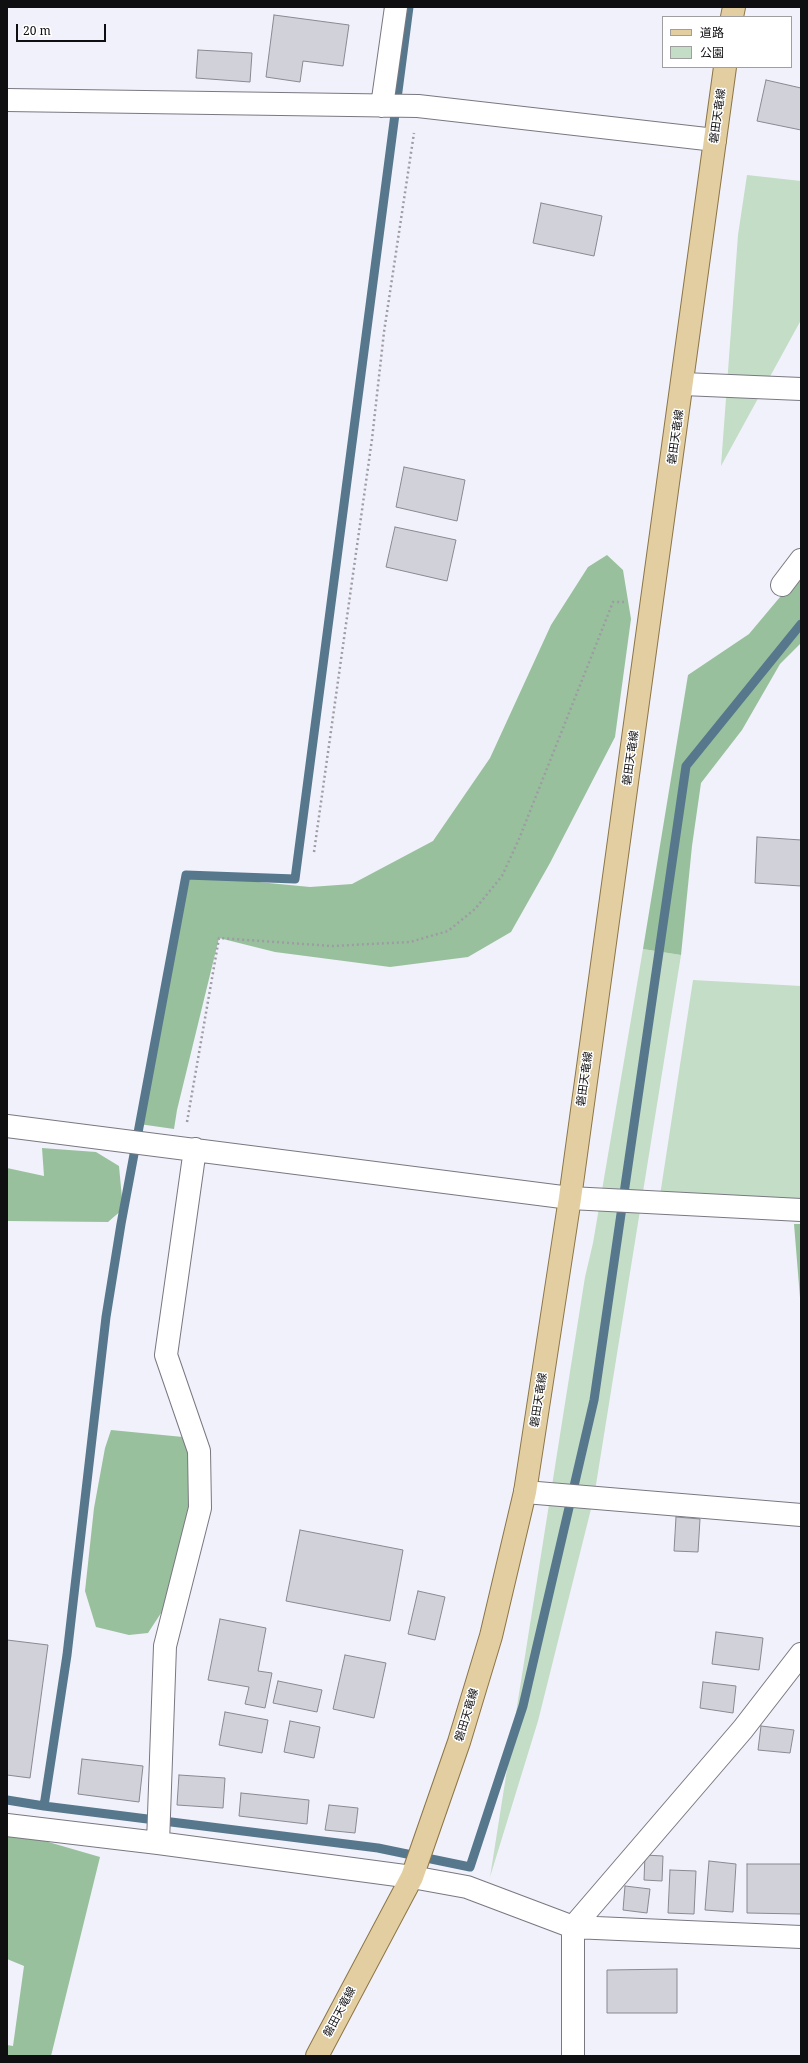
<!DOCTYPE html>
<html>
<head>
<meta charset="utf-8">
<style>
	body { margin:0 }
	#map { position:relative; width:808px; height:2063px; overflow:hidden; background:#f1f1fb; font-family:"Noto Serif","Noto Sans JP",serif }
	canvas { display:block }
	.frame { position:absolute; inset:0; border:8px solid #0f0e11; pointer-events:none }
	.legend { position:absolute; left:662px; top:16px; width:130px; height:52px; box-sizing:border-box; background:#fff; border:1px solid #9f9fa0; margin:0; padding:5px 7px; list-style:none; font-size:12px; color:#0f0e11 }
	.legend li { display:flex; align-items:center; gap:8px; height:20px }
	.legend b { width:20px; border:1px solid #9f9fa0 }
	.scale { position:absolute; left:16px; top:24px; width:90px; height:18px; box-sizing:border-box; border:2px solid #0f0e11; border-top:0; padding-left:5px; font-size:12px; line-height:14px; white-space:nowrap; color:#0f0e11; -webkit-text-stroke:3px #fff; paint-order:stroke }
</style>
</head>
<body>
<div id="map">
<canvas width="808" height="2063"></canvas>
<div class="frame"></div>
<ul class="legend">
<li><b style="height:5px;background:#e2cea1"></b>道路</li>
<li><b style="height:11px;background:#c4ddc6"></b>公園</li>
</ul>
<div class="scale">20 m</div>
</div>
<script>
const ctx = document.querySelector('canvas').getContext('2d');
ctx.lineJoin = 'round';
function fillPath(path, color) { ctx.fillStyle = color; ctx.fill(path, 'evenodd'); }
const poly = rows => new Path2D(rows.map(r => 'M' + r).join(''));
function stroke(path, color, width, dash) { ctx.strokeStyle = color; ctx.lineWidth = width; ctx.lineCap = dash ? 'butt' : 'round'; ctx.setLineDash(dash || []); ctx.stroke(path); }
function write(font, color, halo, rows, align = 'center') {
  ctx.font = font + ' "Noto Serif","Noto Sans JP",serif'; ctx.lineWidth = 3; ctx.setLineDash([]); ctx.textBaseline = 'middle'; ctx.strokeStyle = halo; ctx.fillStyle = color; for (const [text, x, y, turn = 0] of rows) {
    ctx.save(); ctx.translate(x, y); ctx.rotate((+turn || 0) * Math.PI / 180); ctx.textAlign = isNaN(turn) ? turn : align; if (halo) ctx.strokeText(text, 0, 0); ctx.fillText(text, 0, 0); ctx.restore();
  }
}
fillPath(poly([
	[747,175,801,181,801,320,721,466,738,235],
	[643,949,681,955,594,1497,538,1721,490,1877,585,1277,593,1243],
	[693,980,801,986,801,1210,659,1202]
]), '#c4ddc6');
fillPath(poly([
	[607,555,623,570,631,619,615,737,550,863,511,932,468,957,390,967,275,952,219,938,177,1110,174,1129,139,1124,186,875,310,887,352,884,433,841,490,758,551,625,588,567],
	[801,572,801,643,780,664,742,730,701,783,692,846,681,955,643,949,688,675,749,634],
	[42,1148,96,1152,119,1166,123,1209,108,1222,7,1221,7,1168,44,1176],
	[794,1224,801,1224,801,1310],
	[111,1430,183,1437,200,1472,189,1507,165,1607,148,1633,129,1635,96,1627,85,1591,94,1508,105,1448],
	[7,1830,100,1857,51,2056,7,2056,7,2045,13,2046,24,1966,7,1959]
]), '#99c09c');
stroke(poly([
	[7,1800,44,1806,378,1848,470,1867,523,1706,594,1400,686,766,801,624],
	[44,1806,67,1655,106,1317,121,1224,186,875,295,879,409,7]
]), '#57778c', 9);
const building = poly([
	[274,15,349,25,343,66,303,61,300,82,266,77,274,15],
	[198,50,252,53,250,82,196,78,198,50],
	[766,80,801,88,801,130,757,121,766,80],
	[541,203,602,216,594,256,533,243,541,203],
	[404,467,465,480,457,521,396,507,404,467],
	[395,527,456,540,447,581,386,567,395,527],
	[757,837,801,840,801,886,755,883,757,837],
	[676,1517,700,1519,698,1552,674,1551,676,1517],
	[300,1530,403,1550,390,1621,286,1601,300,1530],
	[418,1591,445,1597,435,1640,408,1634,418,1591],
	[220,1619,266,1628,258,1671,272,1673,265,1708,245,1704,249,1687,208,1680,220,1619],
	[716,1632,763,1638,759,1670,712,1664,716,1632],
	[7,1640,48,1645,30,1778,7,1775,7,1640],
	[345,1655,386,1663,374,1718,333,1709,345,1655],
	[278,1681,322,1690,317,1712,273,1703,278,1681],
	[703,1682,736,1686,733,1713,700,1708,703,1682],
	[225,1712,268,1720,262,1753,219,1745,225,1712],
	[290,1721,320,1727,314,1758,284,1752,290,1721],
	[761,1726,794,1730,790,1753,758,1750,761,1726],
	[82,1759,143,1766,139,1802,78,1794,82,1759],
	[179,1775,225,1778,223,1808,177,1805,179,1775],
	[241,1793,309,1800,307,1824,239,1816,241,1793],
	[329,1805,358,1808,355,1833,325,1830,329,1805],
	[645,1855,663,1856,662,1881,644,1880,645,1855],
	[709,1861,736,1864,733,1912,705,1910,709,1861],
	[747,1864,801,1864,801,1914,747,1913,747,1864],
	[670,1870,696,1871,694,1914,668,1913,670,1870],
	[625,1886,650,1889,647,1913,623,1910,625,1886],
	[677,1969,677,2013,607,2013,607,1970,677,1969]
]);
fillPath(building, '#d1d1da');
stroke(building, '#898992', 1);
const street = poly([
	[7,100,418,106,715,140],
	[382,106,396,7],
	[683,384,801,389],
	[782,585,801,560],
	[7,1126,570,1198,801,1210],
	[525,1492,801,1515],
	[7,1825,158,1843,412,1877,467,1887,573,1927,801,1937],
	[158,1843,165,1646,200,1508,199,1451,166,1355,195,1149],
	[573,2056,573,1927,743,1729,801,1654]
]);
const primary = poly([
	[732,17,734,7],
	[317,2056,412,1877,459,1742,491,1636,525,1492,570,1198,725,67]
]);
stroke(street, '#797881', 24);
stroke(primary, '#8c7546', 24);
stroke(poly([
	[314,852,372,439,384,332,414,133],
	[187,1122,219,938,332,946,410,942,448,931,475,909,502,876,519,839,613,602,624,602]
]), '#9d9ca4', 2.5, [2, 3]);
stroke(street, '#fff', 22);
stroke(primary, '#e2cea1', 22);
write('11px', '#0f0e11', '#fff', [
	["磐田天竜線",718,116,-82],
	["磐田天竜線",676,437,-82],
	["磐田天竜線",631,758,-82],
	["磐田天竜線",585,1079,-82],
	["磐田天竜線",539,1400,-81],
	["磐田天竜線",467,1715,-73],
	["磐田天竜線",340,2012,-62]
]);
</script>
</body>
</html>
